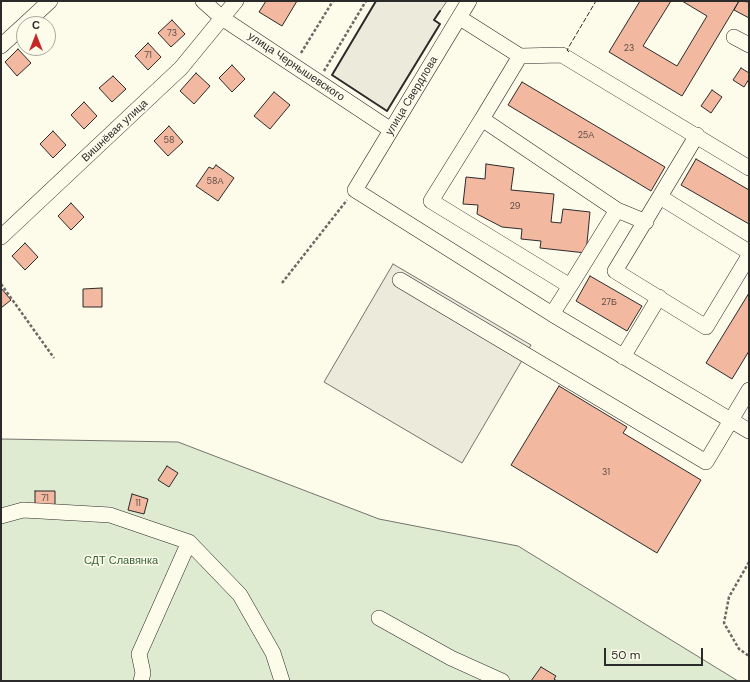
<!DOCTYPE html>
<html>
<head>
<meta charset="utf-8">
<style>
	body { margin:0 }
	#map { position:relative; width:750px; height:682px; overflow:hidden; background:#fdfbea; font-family:"DM Sans",sans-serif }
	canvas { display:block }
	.frame { position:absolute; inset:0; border:2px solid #2b2b2b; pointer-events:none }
	.north { position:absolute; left:16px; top:16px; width:40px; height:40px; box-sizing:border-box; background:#fdfbea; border:1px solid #a9a89e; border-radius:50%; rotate:0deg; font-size:11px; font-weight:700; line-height:16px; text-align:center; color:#2b2b2b }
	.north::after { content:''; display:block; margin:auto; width:14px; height:18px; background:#c62828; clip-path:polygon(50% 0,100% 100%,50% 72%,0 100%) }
	.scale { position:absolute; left:604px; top:648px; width:99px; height:18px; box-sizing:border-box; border:2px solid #2b2b2b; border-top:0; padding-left:5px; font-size:12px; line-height:14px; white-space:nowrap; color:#2b2b2b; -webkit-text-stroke:3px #fdfbea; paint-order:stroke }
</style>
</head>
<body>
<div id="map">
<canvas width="750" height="682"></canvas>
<div class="frame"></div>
<div class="north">С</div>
<div class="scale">50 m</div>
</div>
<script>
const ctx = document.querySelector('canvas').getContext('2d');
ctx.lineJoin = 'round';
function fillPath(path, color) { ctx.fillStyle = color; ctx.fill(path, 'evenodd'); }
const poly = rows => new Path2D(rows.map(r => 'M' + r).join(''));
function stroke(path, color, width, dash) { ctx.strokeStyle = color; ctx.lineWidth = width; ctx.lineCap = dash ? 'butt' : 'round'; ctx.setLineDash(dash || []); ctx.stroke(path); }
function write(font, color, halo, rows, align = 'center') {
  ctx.font = font + ' "DM Sans",sans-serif'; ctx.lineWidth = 3; ctx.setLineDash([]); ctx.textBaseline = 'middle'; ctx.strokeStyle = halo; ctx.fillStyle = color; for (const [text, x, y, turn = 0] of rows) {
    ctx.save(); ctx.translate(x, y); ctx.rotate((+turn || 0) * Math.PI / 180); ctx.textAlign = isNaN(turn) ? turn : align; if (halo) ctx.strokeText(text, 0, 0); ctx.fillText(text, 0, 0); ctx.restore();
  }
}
const green = poly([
	[1,439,178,442,379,519,518,546,738,681,1,681,1,439]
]);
fillPath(green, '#deebd1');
stroke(green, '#74746e', 1);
const parking = poly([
	[376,1,447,1,434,20,440,24,387,111,332,75,376,1],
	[393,264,531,345,462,463,324,382,393,264]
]);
fillPath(parking, '#eceadb');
stroke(parking, '#74746e', 1);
const building = poly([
	[266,1,297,1,282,26,259,12,266,1],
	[640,1,671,1,643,46,677,66,707,16,682,1,739,1,682,96,609,52,640,1],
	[739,1,749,2,749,18,734,10,739,1],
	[172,20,185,34,171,47,158,33,172,20],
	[148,43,161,57,148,70,135,56,148,43],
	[18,49,31,63,17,76,5,62,18,49],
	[232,65,245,79,232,92,219,78,232,65],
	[741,68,749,73,749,79,744,87,733,80,741,68],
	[196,73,210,86,194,104,180,91,196,73],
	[113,76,126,89,112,102,99,88,113,76],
	[522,82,665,167,651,191,508,105,522,82],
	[712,90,722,97,711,113,701,106,712,90],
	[274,92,290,105,270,129,254,116,274,92],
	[84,102,97,116,84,129,71,115,84,102],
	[169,126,183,142,168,156,154,141,169,126],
	[53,131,66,145,53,158,40,144,53,131],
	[696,159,749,190,749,224,681,185,696,159],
	[486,164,514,168,511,190,554,194,551,222,561,223,563,209,590,212,586,253,540,248,541,241,521,239,522,229,502,227,477,214,478,205,463,204,466,177,485,179,486,164],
	[216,165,234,178,218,201,196,186,209,167,213,169,216,165],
	[71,203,84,217,71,230,58,216,71,203],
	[25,243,38,257,25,270,12,256,25,243],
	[590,276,642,306,627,331,576,301,590,276],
	[1,288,11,300,1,308,1,288],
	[102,288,102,307,83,307,83,289,102,288],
	[749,293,749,351,732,379,706,363,749,293],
	[559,386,627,427,623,433,701,480,657,553,511,465,559,386],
	[167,466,178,473,169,487,158,480,167,466],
	[35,491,55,491,55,506,35,506,35,491],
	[132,494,148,499,144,514,128,510,132,494],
	[541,667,556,676,554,679,557,681,531,681,541,667]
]);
fillPath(building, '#f2b8a0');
stroke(building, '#2b2b2b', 1);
const minor = poly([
	[203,1,222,18,391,130],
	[469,1,355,190,552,314,749,431],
	[460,18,520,56,482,119,617,210,646,222],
	[25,24,50,1],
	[734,37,749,45],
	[1,46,24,25],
	[520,56,562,55,749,168],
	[482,119,431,201,570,286,617,210],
	[697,135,615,271,706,327,749,256],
	[660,197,749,252],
	[1,237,181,68,236,1],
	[400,280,706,462,749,390],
	[552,314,570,286],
	[623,357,659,297],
	[1,516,23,510,110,515,189,542,240,595,273,653,282,681],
	[379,618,451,658,502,681],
	[141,681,143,673,139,654,189,542]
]);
stroke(minor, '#2b2b2b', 16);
stroke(poly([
	[301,53,333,1],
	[324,71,366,1],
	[282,283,347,200],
	[1,284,54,358],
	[749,562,729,597,724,623,739,649,749,656]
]), '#6a6964', 2.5, [3, 2]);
stroke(minor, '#fdfbea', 15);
stroke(poly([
	[569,52,567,50,596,1]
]), '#2b2b2b', 1, [5, 2]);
stroke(poly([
	[376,1,332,75,387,111,440,24,434,20,440,11]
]), '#2b2b2b', 2);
write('9px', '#5d4e48', null, [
	["73",172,34],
	["23",629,49],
	["71",148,56],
	["25А",586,136],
	["58",169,141],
	["58А",215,182],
	["29",515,207],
	["27Б",609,303],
	["31",606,473],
	["71",45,499],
	["11",138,504]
]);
write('11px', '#2b2b2b', '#fdfbea', [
	["улица Чернышевского",296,67,34],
	["улица Свердлова",412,96,-59],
	["Вишнёвая улица",115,131,-43]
]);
write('11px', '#34623c', '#fdfbea', [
	["СДТ Славянка",121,561]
]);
</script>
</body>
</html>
